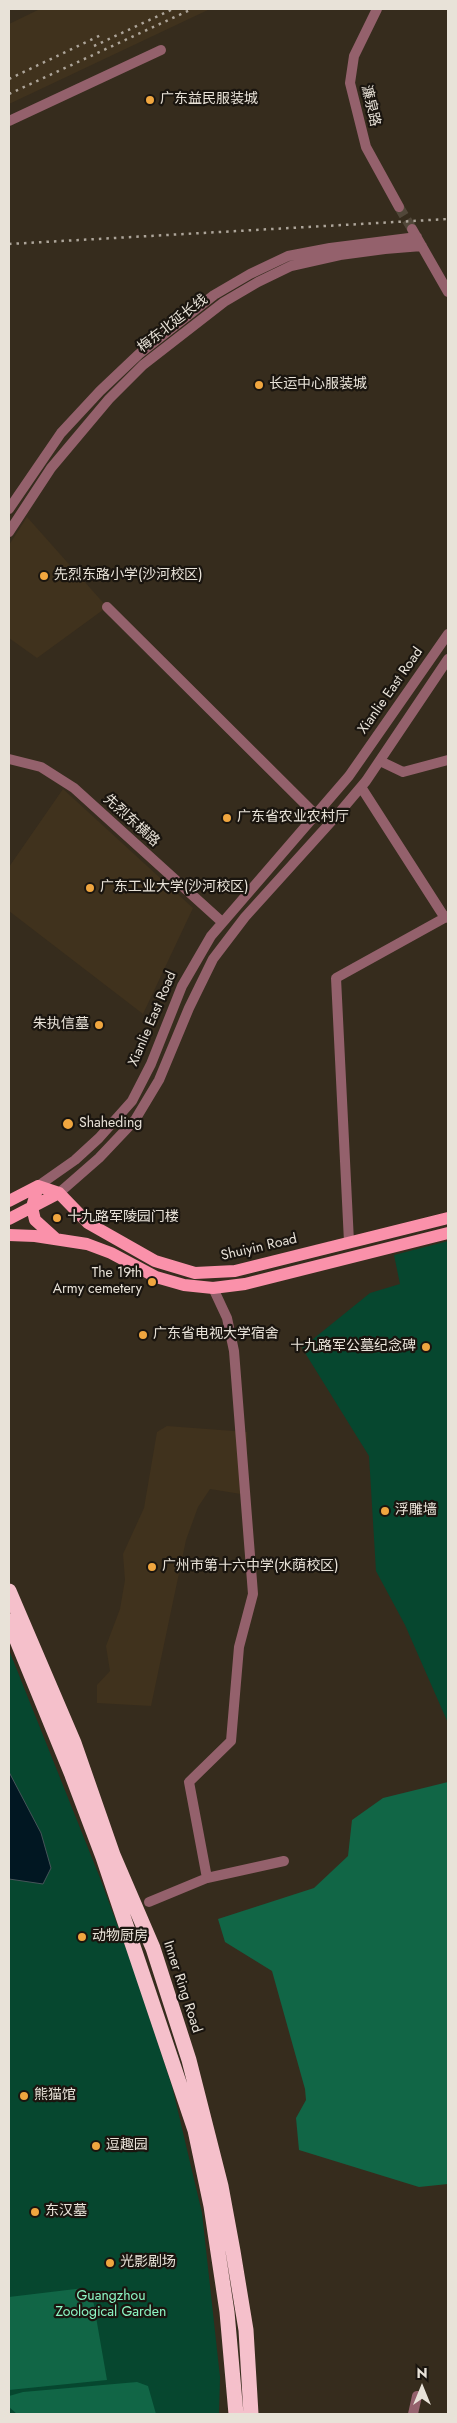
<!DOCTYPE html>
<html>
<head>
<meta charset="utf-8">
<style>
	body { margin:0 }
	#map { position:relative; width:457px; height:2423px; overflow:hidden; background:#362c1d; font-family:Jost,sans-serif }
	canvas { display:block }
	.frame { position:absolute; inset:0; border:10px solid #e8e2d8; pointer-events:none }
	.north { position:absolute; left:397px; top:2363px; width:50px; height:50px; -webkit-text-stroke:4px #1a150f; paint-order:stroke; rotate:0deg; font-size:14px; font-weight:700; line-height:20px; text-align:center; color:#e8e2d8 }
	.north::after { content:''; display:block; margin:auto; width:18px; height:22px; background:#e8e2d8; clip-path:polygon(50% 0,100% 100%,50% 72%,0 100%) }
</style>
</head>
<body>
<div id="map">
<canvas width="457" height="2423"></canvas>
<div class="frame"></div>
<div class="north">N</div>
</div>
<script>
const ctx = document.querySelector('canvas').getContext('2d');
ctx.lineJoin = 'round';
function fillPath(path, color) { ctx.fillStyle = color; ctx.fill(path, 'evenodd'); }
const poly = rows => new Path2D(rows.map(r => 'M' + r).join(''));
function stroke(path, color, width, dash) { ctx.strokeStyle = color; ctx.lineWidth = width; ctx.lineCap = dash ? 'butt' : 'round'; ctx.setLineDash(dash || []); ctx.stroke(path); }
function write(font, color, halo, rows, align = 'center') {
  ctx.font = font + ' Jost,"Noto Sans SC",sans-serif'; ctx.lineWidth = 4.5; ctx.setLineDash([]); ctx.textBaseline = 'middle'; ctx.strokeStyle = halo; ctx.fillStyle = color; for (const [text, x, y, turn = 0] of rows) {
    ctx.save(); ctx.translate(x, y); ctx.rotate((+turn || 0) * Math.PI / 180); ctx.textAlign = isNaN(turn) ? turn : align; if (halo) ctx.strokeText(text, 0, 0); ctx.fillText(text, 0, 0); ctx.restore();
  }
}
fillPath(poly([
	[40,9,210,9,9,104,9,24],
	[27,517,107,607,37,658,9,638,9,545],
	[63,789,193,908,143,1014,9,911,9,867],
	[167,1426,247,1432,247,1495,210,1489,198,1507,186,1540,151,1706,97,1703,97,1685,110,1671,106,1646,120,1609,125,1580,123,1554,144,1508,157,1432]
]), '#40321d');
fillPath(poly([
	[448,1241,448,1723,405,1625,376,1571,369,1456,302,1348,370,1293,400,1284,394,1255],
	[9,1650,100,1878,131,1962,172,2086,202,2213,220,2377,219,2414,9,2414]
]), '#06472f');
fillPath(poly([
	[448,1782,448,2184,419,2187,299,2150,296,2118,306,2100,305,2089,272,1971,225,1942,218,1919,314,1888,348,1856,352,1820,383,1798],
	[84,2288,92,2294,107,2380,9,2390,9,2297],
	[137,2382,148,2386,156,2414,17,2414,9,2407,9,2396,23,2392]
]), '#116646');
const water = poly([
	[9,1772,41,1833,51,1868,43,1884,9,1879,9,1772]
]);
fillPath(water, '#011722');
stroke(water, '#465459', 1);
stroke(poly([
	[399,207,412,229]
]), '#514739', 10, [10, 5]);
stroke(poly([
	[377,9,354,56,350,83,366,147,399,207],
	[9,121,161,50],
	[412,229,448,292],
	[9,509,61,433,100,391,139,354,214,295,250,274,288,256,330,248,417,237],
	[9,532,51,468,109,399,143,365,224,302,258,282,291,266,340,255,385,249,422,246],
	[107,607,316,815],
	[9,759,41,767,74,788,222,922],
	[380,761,403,772,448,760],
	[361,787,445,918],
	[38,1186,75,1160,99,1138,132,1101,151,1064,182,986,211,936,349,776,448,634],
	[59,1193,99,1158,135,1120,159,1080,189,1008,213,959,245,917,339,813,366,781,448,659],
	[349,1242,336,978,448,916],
	[207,1878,189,1782,231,1741,239,1647,253,1594,234,1351,227,1318,213,1288],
	[149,1902,207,1878,284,1861],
	[413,2414,417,2396]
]), '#94616c', 10);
stroke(poly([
	[38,1186,59,1193,88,1223,155,1261,195,1273,235,1271,448,1218],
	[38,1186,32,1207,35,1220,56,1239],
	[9,1201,38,1186],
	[9,1219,59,1193],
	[9,1235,35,1236,87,1244,111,1253,156,1277,184,1285,213,1288,245,1284,448,1233]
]), '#fa91aa', 12);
stroke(poly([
	[9,1591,74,1743,113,1855,153,1948,189,2060,221,2186,233,2251,246,2330,251,2414],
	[9,1621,72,1775,103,1857,195,2130,211,2206,227,2312,236,2414]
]), '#f5c0cb', 15);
stroke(poly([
	[94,46,173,9],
	[9,79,101,35],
	[9,94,192,9],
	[9,244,448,219]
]), '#ada59a', 2.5, [2.5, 5]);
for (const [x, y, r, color] of [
	[150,100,5,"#f0a63f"],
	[259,385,5,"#f0a63f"],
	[44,576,5,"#f0a63f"],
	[227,818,5,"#f0a63f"],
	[90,888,5,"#f0a63f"],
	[99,1025,5,"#f0a63f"],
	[68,1124,6,"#f0a63f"],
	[57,1218,5,"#f0a63f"],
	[152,1282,5,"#f0a63f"],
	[143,1335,5,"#f0a63f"],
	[426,1347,5,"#f0a63f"],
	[385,1511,5,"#f0a63f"],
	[152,1567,5,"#f0a63f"],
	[82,1937,5,"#f0a63f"],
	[24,2096,5,"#f0a63f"],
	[96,2146,5,"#f0a63f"],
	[35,2212,5,"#f0a63f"],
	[110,2263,5,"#f0a63f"]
]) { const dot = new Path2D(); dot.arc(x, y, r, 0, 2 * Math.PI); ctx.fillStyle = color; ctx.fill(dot); stroke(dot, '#1a150f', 2); }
write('14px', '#e8e2d8', '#1a150f', [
	["广东益民服装城",160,100],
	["长运中心服装城",269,385],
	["先烈东路小学(沙河校区)",54,576],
	["广东省农业农村厅",237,818],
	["广东工业大学(沙河校区)",100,888],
	["朱执信墓",89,1025,"right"],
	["Shaheding",79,1124],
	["十九路军陵园门楼",67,1218],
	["The 19th",142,1274,"right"],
	["Army cemetery",142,1290,"right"],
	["广东省电视大学宿舍",153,1335],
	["十九路军公墓纪念碑",416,1347,"right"],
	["浮雕墙",395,1511],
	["广州市第十六中学(水荫校区)",162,1567],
	["动物厨房",92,1937],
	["熊猫馆",34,2096],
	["逗趣园",106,2146],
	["东汉墓",45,2212],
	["光影剧场",120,2263]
], 'left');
write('14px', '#e8e2d8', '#1a150f', [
	["濂泉路",370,106,77],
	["梅东北延长线",173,324,-38],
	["Xianlie East Road",391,691,-55],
	["先烈东横路",131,821,42],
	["Xianlie East Road",153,1019,-67],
	["Shuiyin Road",259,1248,-13],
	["Inner Ring Road",182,1987,72]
]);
write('14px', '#8df7c5', '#1a150f', [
	["Guangzhou",111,2297],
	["Zoological Garden",111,2313]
]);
</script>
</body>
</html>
